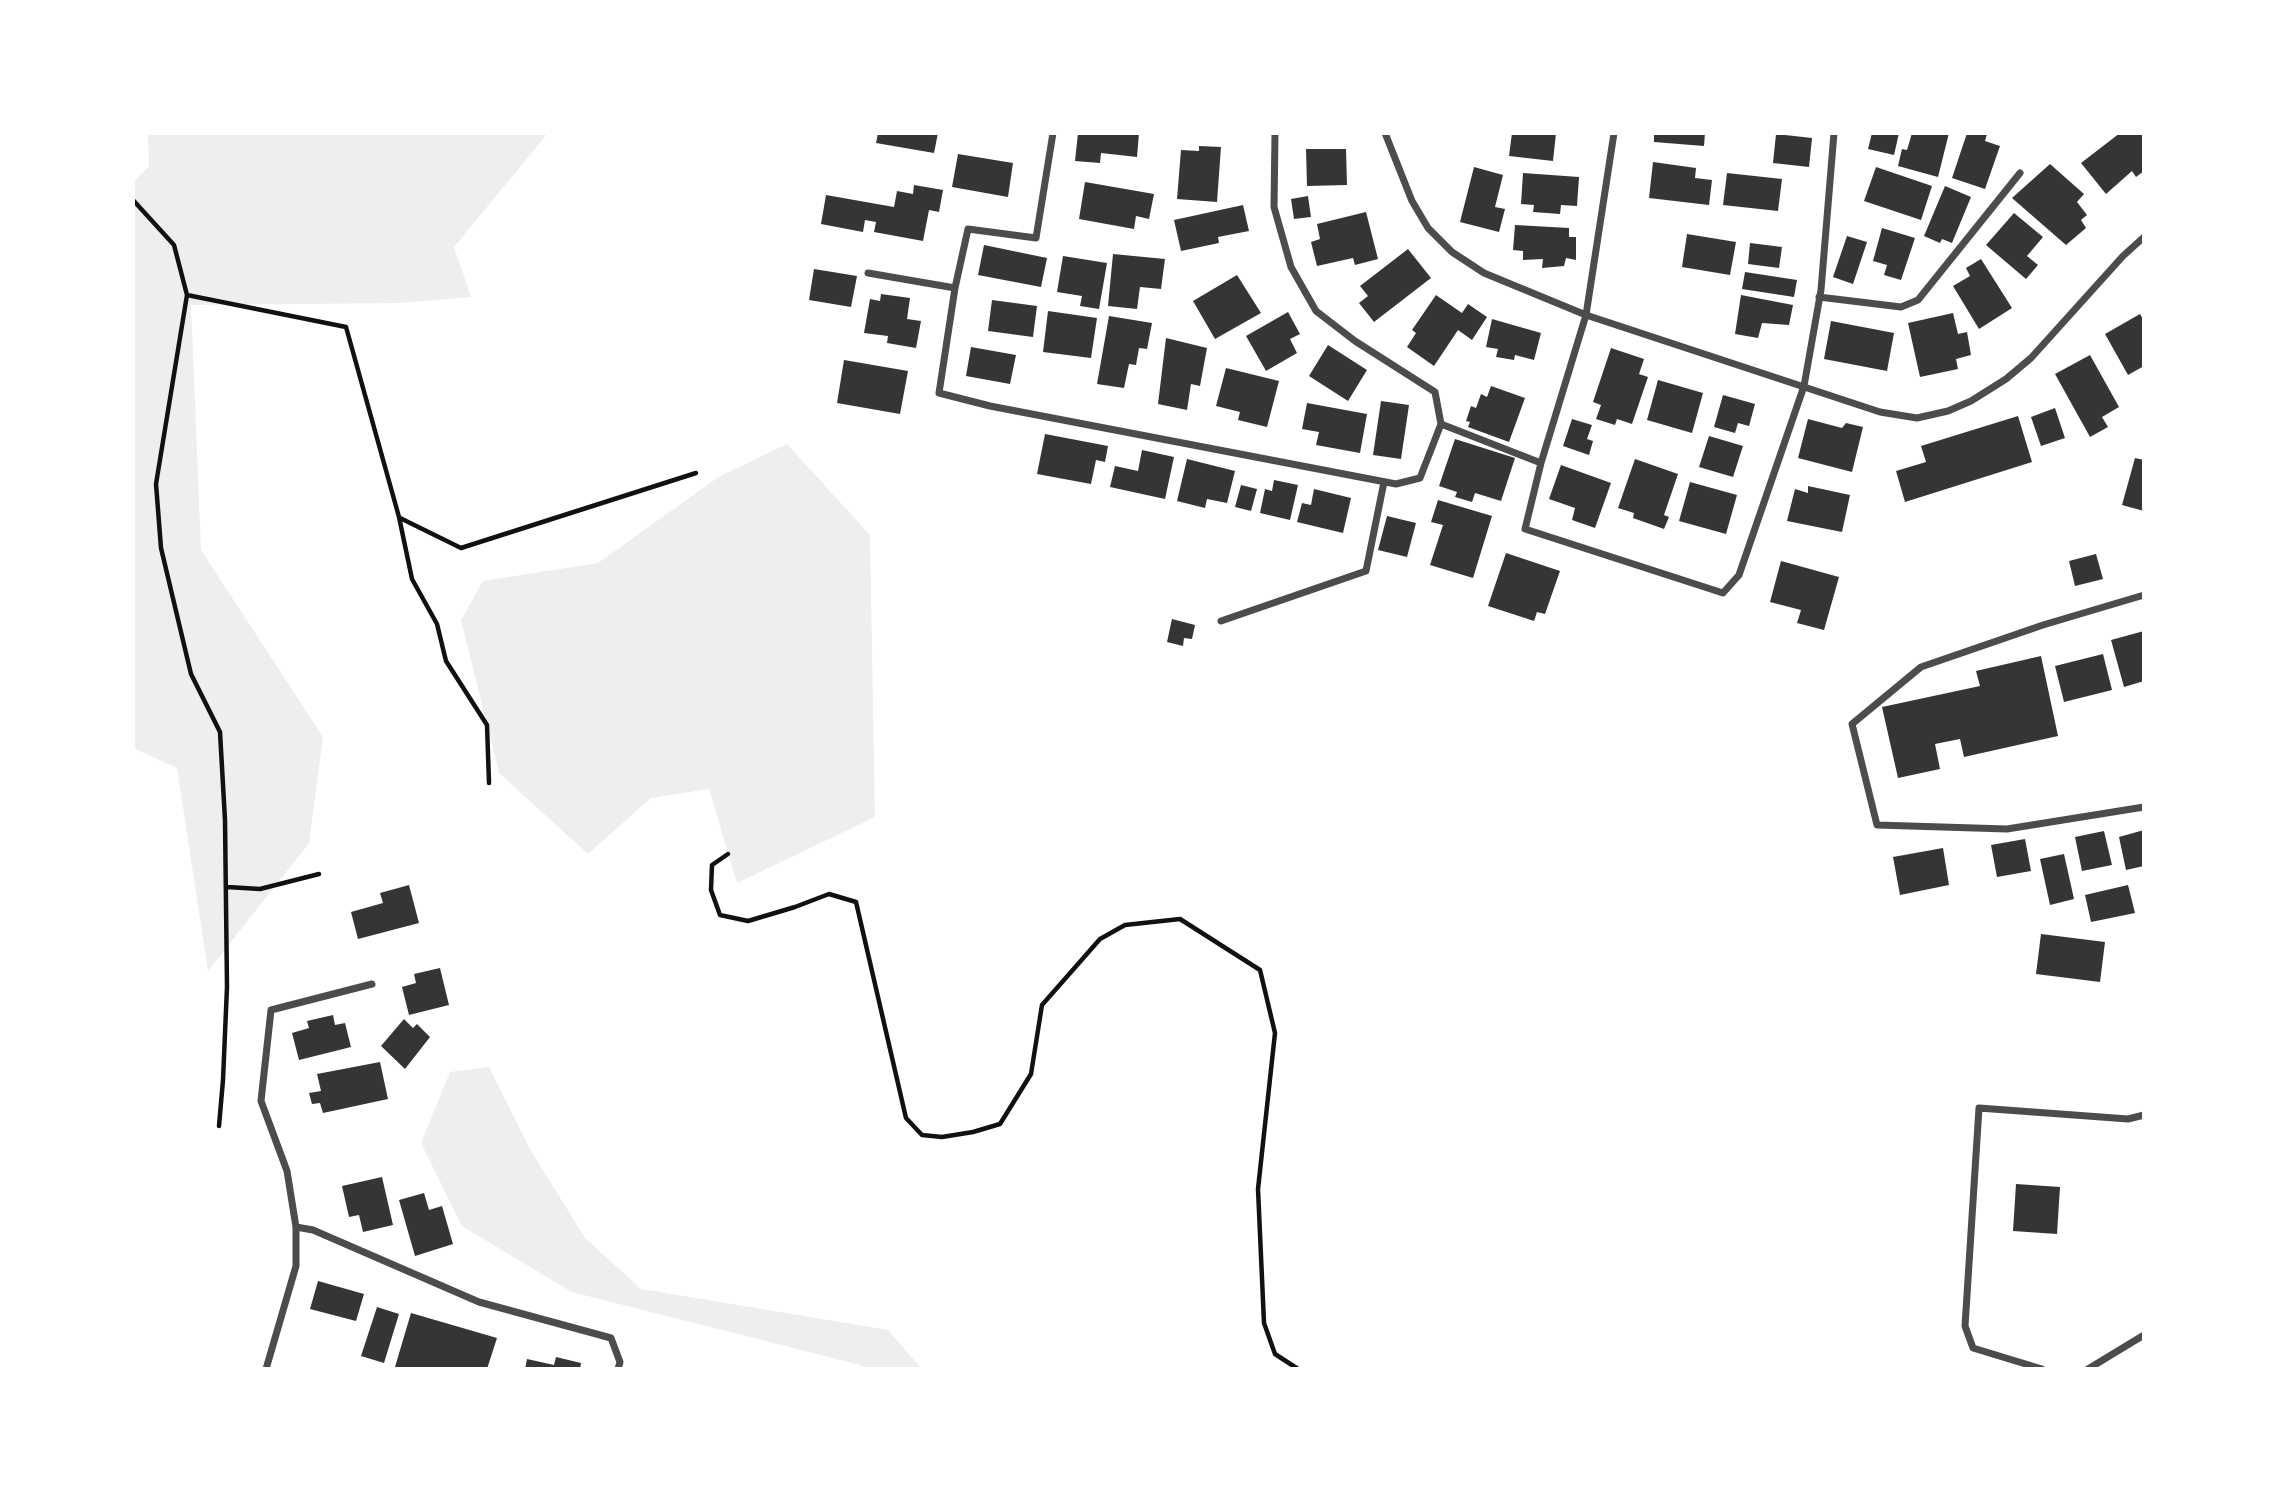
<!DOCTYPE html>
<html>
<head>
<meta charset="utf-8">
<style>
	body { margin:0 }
	#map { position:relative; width:2277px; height:1502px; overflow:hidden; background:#fff; font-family:"Roboto Condensed",sans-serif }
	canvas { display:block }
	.frame { position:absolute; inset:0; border:135px solid #fff; pointer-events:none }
</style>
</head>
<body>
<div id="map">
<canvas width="2277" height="1502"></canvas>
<div class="frame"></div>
</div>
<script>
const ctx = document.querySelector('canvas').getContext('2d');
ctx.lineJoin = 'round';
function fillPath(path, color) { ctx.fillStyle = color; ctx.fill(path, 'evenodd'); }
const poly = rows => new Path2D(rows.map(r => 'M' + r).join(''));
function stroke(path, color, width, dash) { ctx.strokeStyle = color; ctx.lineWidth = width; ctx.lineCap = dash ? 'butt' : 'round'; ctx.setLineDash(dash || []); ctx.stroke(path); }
fillPath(poly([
	[148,133,548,133,454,247,471,297,399,303,191,305,201,550,323,737,309,843,208,971,177,768,133,748,133,183,149,166],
	[787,444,870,535,875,817,737,883,709,789,651,798,588,854,499,773,461,620,483,581,598,563,720,476],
	[489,1067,530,1149,585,1238,641,1289,888,1330,922,1369,864,1369,860,1365,572,1292,462,1226,421,1143,450,1072]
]), '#eee');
fillPath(poly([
	[878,133,938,133,934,153,876,143],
	[1078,133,1139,133,1137,157,1101,153,1100,163,1075,161],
	[1512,133,1556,133,1553,161,1509,156],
	[1654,133,1705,133,1704,146,1654,142],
	[1872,133,1899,133,1894,155,1868,149],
	[1912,133,1949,133,1938,177,1898,166,1902,149,1907,150],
	[1967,133,1987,134,1985,141,2000,146,1985,189,1952,178],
	[2120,133,2144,133,2144,171,2136,177,2132,171,2106,194,2081,163],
	[1776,134,1812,138,1809,167,1773,163],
	[1199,146,1221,147,1217,202,1177,199,1181,150,1199,151],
	[1306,149,1346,149,1347,185,1307,186],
	[958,154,1013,163,1008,197,952,187],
	[1653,162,1696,168,1695,178,1712,180,1709,205,1649,198],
	[2050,164,2084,194,2077,202,2087,215,2081,220,2086,228,2066,245,2012,198],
	[1474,167,1503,175,1495,207,1505,209,1499,232,1460,222],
	[1876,167,1932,186,1921,220,1864,201],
	[1523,173,1579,177,1577,206,1561,205,1560,214,1533,212,1534,205,1521,204],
	[1727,173,1782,179,1778,211,1723,205],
	[1085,182,1154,194,1149,219,1136,216,1134,229,1079,219],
	[914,185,943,190,939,212,929,210,923,241,874,232,876,222,865,220,863,232,821,224,826,195,894,207,897,191,913,194],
	[1945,186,1971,197,1952,243,1942,239,1940,243,1924,236],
	[1308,196,1311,217,1294,219,1291,199],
	[1243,205,1249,231,1218,237,1219,243,1181,251,1174,220],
	[1366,212,1378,259,1355,265,1353,258,1317,266,1311,242,1320,239,1317,224],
	[2014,213,2043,237,2027,256,2038,265,2026,279,1986,245],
	[1515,225,1569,228,1569,237,1576,237,1576,260,1566,258,1564,266,1542,268,1543,259,1523,260,1523,251,1513,250],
	[1882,228,1915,238,1901,280,1884,275,1887,265,1873,261],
	[1687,234,1736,242,1730,275,1682,267],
	[1847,236,1867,242,1853,284,1833,277],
	[1750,243,1782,247,1779,268,1748,264],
	[984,245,1047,258,1041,287,978,275],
	[1408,249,1431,278,1374,322,1359,303,1368,296,1360,286],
	[1113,254,1165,259,1161,289,1140,287,1137,309,1108,306],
	[1063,256,1107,263,1099,309,1080,306,1082,296,1057,292],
	[1981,259,2012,308,1979,329,1953,286,1970,276,1966,268],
	[814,269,857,276,851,307,809,300],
	[1745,272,1797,280,1794,297,1742,289],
	[1237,275,1261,313,1215,339,1193,301],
	[881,294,910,298,907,319,921,321,916,348,887,343,888,336,864,333,870,299,880,301],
	[1436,295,1462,313,1468,304,1487,317,1472,340,1458,330,1434,366,1407,347,1416,333,1412,330],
	[1741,295,1793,305,1789,325,1762,323,1758,338,1735,334],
	[992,300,1037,306,1033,337,988,331],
	[1048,311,1097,318,1091,358,1043,352],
	[1288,312,1300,334,1290,339,1297,353,1266,371,1246,336],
	[1953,313,1958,334,1967,332,1971,355,1956,359,1958,369,1920,377,1908,323],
	[2140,314,2144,321,2144,366,2128,375,2105,334],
	[1109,316,1152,323,1147,349,1139,348,1136,365,1129,364,1124,388,1097,384],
	[1492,319,1541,333,1534,360,1515,355,1514,360,1496,357,1498,349,1486,347],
	[1831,321,1894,333,1887,371,1824,359],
	[1166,338,1207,348,1200,386,1191,384,1187,410,1158,404],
	[1328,345,1367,370,1348,401,1309,376],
	[971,347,1016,355,1010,384,966,376],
	[1611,348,1644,359,1639,374,1648,377,1632,424,1617,419,1615,425,1596,419,1601,405,1593,402],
	[2090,355,2119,407,2102,417,2108,427,2090,437,2055,374],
	[844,360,908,371,900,414,837,403],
	[1226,368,1279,381,1267,427,1238,420,1240,412,1216,406],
	[1658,380,1703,393,1692,433,1647,420],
	[1491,386,1525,398,1509,442,1468,427,1470,422,1466,421,1471,406,1476,408,1481,394,1487,397],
	[1723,395,1755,404,1749,426,1738,423,1735,433,1714,427],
	[1381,401,1409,405,1401,459,1373,455],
	[1307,403,1367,414,1360,453,1316,445,1319,432,1302,429],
	[2055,408,2065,438,2041,446,2031,417],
	[2018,416,2032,462,1905,502,1896,471,1926,462,1921,446],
	[1572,419,1592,425,1587,439,1593,441,1589,455,1563,446],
	[1808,419,1842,428,1846,423,1863,427,1852,472,1798,458],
	[1045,434,1108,446,1105,462,1096,460,1091,484,1037,474],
	[1709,436,1743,446,1733,477,1699,467],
	[1455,439,1515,458,1501,501,1475,493,1472,502,1455,497,1457,492,1439,486],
	[1142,450,1174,457,1165,499,1110,487,1115,466,1138,471],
	[2135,458,2144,460,2144,511,2122,505],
	[1187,459,1235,471,1227,503,1207,499,1205,508,1177,501],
	[1635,459,1678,474,1664,515,1669,517,1664,529,1633,518,1634,513,1618,508],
	[1561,465,1611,483,1595,528,1572,520,1575,508,1549,499],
	[1274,480,1298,485,1290,520,1260,513,1265,489,1272,491],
	[1690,482,1737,495,1726,534,1679,521],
	[1241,485,1257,489,1251,511,1235,507],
	[1808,486,1850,495,1842,532,1787,521,1795,489,1808,493],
	[1314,489,1351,498,1343,533,1297,522,1302,503,1311,505],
	[1438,500,1492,516,1473,578,1430,565,1443,525,1431,522],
	[1387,516,1416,523,1407,557,1378,550],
	[1506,553,1560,571,1545,614,1537,612,1534,621,1488,606],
	[2096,554,2103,579,2075,586,2069,561],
	[1781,561,1839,577,1824,630,1797,623,1801,610,1770,602],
	[1172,619,1195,625,1192,639,1184,638,1183,646,1167,642],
	[2144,631,2144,681,2124,687,2111,640],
	[2103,654,2112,690,2064,702,2055,666],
	[2041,656,2058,736,1964,757,1960,739,1935,744,1940,769,1898,778,1882,707,1980,686,1976,671],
	[2144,830,2144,866,2126,870,2119,837],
	[2104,831,2112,865,2082,871,2075,837],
	[2025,839,2031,871,1997,877,1991,845],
	[1943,848,1949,885,1900,895,1893,857],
	[2064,854,2074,899,2050,905,2040,859],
	[409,885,419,923,358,939,351,912,383,903,380,893],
	[2128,885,2135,913,2091,922,2085,895],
	[2041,934,2105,942,2100,982,2036,974],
	[440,968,449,1005,409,1015,402,987,416,983,414,974],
	[333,1015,335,1025,345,1023,351,1047,299,1060,292,1033,309,1028,307,1021],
	[404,1019,413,1028,417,1024,430,1037,405,1069,381,1046],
	[380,1062,388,1099,323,1113,320,1103,312,1104,309,1093,321,1091,317,1074],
	[382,1177,393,1225,363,1232,359,1215,349,1217,342,1186],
	[2016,1184,2060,1187,2057,1234,2013,1231],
	[424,1193,429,1210,442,1206,453,1244,415,1256,399,1200],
	[318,1281,364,1294,356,1321,310,1309],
	[377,1307,399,1314,384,1363,361,1356],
	[411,1313,497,1338,487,1369,402,1369,395,1367],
	[556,1357,581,1363,580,1369,525,1369,527,1359,554,1365]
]), '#353535');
stroke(poly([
	[133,200,174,245,187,295,346,327,399,517,412,579,437,624,446,661,487,725,489,783],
	[187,295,156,484,161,548,191,674,220,732,225,820,227,987,223,1080,219,1126],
	[400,518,461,548,696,473],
	[728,854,712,865,711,890,720,915,748,921,795,907,829,894,856,902,906,1118,922,1135,942,1137,973,1132,1000,1124,1031,1074,1042,1005,1100,939,1125,925,1180,919,1260,970,1275,1033,1258,1189,1264,1323,1275,1354,1298,1369],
	[227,887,260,889,319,874]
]), '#111', 4.5);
stroke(poly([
	[1053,133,1036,238,968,229,955,288,939,393,990,406,1396,484,1420,478,1441,424,1435,392,1355,341,1316,311,1291,267,1274,207,1275,133],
	[1385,133,1412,201,1428,228,1452,252,1484,273,1586,315,1880,412,1917,418,1948,411,1971,401,2006,379,2031,358,2123,256,2144,237],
	[1614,133,1586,315,1541,463,1525,529,1723,593,1739,575,1804,386,1821,290,1834,133],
	[868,273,955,288],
	[1819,297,1901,307,1918,300,2020,173],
	[1441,424,1541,463],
	[2144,595,2043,625,1921,667,1852,724,1877,825,2007,829,2144,807],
	[1221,621,1366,571,1384,482],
	[296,1227,313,1230,479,1302,611,1338,620,1362,618,1369],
	[266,1369,296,1266,296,1227,287,1171,261,1101,271,1010,372,984],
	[2042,1369,1973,1348,1965,1326,1979,1108,2128,1119,2144,1115],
	[2088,1369,2144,1335]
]), '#4c4c4c', 7);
</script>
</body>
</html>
